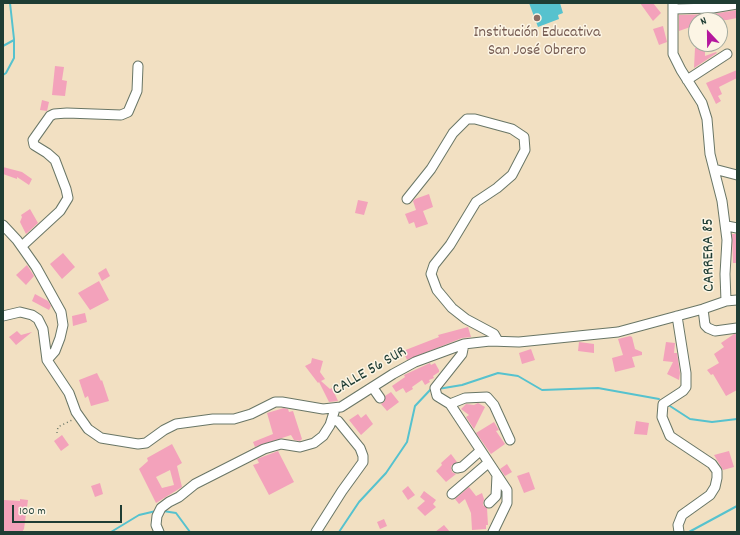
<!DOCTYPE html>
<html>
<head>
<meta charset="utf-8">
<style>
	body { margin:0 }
	#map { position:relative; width:740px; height:535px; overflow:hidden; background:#f2e0c2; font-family:Dekko,sans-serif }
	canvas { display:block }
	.frame { position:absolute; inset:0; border:4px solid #1f3d34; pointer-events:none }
	.north { position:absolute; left:688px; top:12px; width:40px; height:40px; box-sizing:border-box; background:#fcf5e5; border:1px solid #a4ab9e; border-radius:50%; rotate:338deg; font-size:11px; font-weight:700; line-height:16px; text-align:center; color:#1f3d34 }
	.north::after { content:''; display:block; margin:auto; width:14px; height:18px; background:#b5179e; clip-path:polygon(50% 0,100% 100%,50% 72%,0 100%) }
	.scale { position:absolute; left:12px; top:505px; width:110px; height:18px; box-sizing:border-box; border:2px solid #1f3d34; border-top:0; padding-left:5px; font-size:12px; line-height:14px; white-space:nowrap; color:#1f3d34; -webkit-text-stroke:3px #fcf5e5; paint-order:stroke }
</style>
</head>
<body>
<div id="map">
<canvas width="740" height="535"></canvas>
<div class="frame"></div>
<div class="north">N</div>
<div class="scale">100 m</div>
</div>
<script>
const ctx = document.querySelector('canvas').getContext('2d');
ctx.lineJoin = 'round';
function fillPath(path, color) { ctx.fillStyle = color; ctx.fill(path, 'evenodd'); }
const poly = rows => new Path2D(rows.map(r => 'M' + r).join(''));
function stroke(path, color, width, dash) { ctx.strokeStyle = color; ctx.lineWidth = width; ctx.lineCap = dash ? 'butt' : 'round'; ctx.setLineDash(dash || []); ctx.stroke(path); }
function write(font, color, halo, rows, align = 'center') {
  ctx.font = font + ' Dekko,sans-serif'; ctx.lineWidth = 3; ctx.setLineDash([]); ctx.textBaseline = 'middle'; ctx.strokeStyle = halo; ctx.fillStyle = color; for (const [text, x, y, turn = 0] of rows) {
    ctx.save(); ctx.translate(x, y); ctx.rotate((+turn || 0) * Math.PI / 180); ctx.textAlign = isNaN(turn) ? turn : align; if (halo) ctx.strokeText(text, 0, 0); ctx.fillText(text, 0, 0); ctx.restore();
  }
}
fillPath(poly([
	[529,3,560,3,563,13,558,15,559,19,538,27]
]), '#56c2ce');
stroke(poly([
	[3,46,14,40],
	[3,75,6,73,14,58,14,39,10,3],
	[438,389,462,385,498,373,518,376,542,390,598,388,659,399],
	[670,406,690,419,712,422,737,419],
	[163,511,176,513,190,532],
	[111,532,139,515,156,511],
	[339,532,359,502,386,473,407,442,415,406,431,389],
	[689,532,737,506]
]), '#56c2ce', 2);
fillPath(poly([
	[640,3,653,3,661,13,653,21],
	[737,10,737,18,727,20,696,20,696,25,679,31,679,15,713,14],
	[663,26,667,42,659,45,653,29],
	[695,48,705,48,705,56,716,52,717,53,694,68],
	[55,66,64,67,62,80,67,81,65,96,52,95],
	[737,70,737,78,719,87,722,94,718,96,721,101,716,104,706,83],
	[42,100,49,102,47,111,40,110],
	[3,167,22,172,32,179,29,185,17,177,17,179,3,174],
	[429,194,433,207,423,211,428,224,416,228,414,222,409,224,405,214,416,210,413,201,415,199],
	[358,200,368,202,364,215,355,213],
	[30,209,38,223,26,234,20,222,22,217,21,215],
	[732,234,737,234,737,263,733,263],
	[63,253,75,267,62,279,50,264],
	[27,265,34,276,26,285,16,275],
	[106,268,110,276,102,281,98,273],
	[99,281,109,300,90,310,78,293],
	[35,294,48,301,51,306,49,310,32,301],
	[85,313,87,322,73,326,72,316],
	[468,327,471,337,462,338,407,360,403,351,439,337,438,335],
	[17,331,21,335,32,332,16,345,9,337],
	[734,334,737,334,737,390,726,396,713,374,711,375,707,370,719,363,714,354,724,347,721,343],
	[630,336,632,337,635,349,642,352,642,355,632,357,635,367,615,372,612,358,623,355,618,339],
	[579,342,594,344,594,353,578,351],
	[666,342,675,343,674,353,677,353,680,373,679,380,667,374,673,362,663,361],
	[531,349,535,360,522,364,519,353],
	[312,358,323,361,320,372,325,379,321,381,330,389,332,388,338,401,329,402,319,382,318,383,305,366,311,363],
	[430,363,431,365,435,363,439,370,439,372,433,376,434,378,429,380,430,382,425,385,422,380,412,387,413,389,406,393,403,388,396,392,392,386,405,377,404,375],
	[97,373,101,381,102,380,109,401,91,406,88,396,85,398,79,380],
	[391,392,399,402,387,411,381,404,385,401,385,396],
	[478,403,485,407,474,429,466,417,469,415,461,409,466,404,474,405],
	[284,408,288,409,289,412,293,411,302,439,300,441,294,440,291,435,255,447,253,442,273,434,267,413],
	[358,414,361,418,366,414,373,424,361,435,349,420],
	[636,421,649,423,647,435,634,434],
	[494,422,499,430,496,431,505,444,491,454,476,433],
	[62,435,69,445,61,451,54,441],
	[172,444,182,463,177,466,182,487,156,503,139,469,148,461,147,458],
	[170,470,174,485,162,488,156,477],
	[278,451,294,482,269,495,253,465,259,463,257,459],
	[729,451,734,467,723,470,714,455],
	[451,454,457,462,451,466,452,472,456,474,446,482,436,471,442,465,441,463],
	[507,464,512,472,505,476,500,469],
	[529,472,535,489,524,493,517,476],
	[100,483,103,494,95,497,91,486],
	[408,486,415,495,408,500,402,491],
	[469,487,476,496,482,493,484,499,483,505,487,508,488,525,486,525,486,529,472,530,471,513,465,499,459,504,455,499],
	[424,491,436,500,433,504,436,507,425,516,417,508,425,501,420,497],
	[20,499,28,500,24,529,22,532,3,532,4,500,20,501],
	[384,519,387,526,380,529,377,522],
	[444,525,450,532,435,532]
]), '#f3a2bb');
const minor = poly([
	[673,3,673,54,681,70,702,103,707,119,710,154,722,201,727,240,725,274,726,301],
	[675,9,713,8,737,4],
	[687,80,727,54],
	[714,169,737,175],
	[407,199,431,169,453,133,467,119,475,119,512,129,524,137,525,150,512,175,497,188,476,202,450,245,434,265,431,274,437,290,452,308,466,319,494,334,498,341],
	[3,225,17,240,36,267,61,312,63,325,60,338,55,351,47,360],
	[727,226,737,228],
	[22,246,60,211,68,198,66,189,55,160,47,153,34,145,33,140,50,116,54,114,67,113,121,115,128,112,137,91,138,66],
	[703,309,705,325,708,328,715,331,737,328],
	[3,316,20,312,32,315,38,319,43,329,47,360,69,393,76,412,88,429,101,438,138,444,146,443,164,430,176,424,213,419,234,419,251,414,275,402,282,402,323,409,341,407,393,374,415,362,464,344,490,341,519,342,618,332,703,309,726,301,737,300],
	[677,316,686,373,686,387,683,391,663,404,662,417,670,436,712,464,717,471,717,478,715,487,710,495,682,515,678,525,679,532],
	[373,388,380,398],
	[450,404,437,396,435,388,462,354,464,344],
	[457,468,462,467,480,451],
	[452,494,488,463],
	[489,503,496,496,497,475],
	[159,532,156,525,157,516,161,508,169,502,179,497,195,484,264,449,281,444,300,447,314,443,323,436,330,425,335,409],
	[316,532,342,491,363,462,363,456,360,448,338,421,332,420],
	[493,532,507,503,507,490,450,404,465,398,487,397,494,405,510,440]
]);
stroke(minor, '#697666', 11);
stroke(poly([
	[57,433,58,427,72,420]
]), '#697666', 1.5, [1, 3]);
stroke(minor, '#fff', 9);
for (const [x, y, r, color] of [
	[537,18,4,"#8d6e63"]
]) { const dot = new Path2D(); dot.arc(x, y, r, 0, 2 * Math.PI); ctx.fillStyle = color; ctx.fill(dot); stroke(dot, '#fcf5e5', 1.5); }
write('16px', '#785e54', '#fcf5e5', [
	["Institución Educativa",537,34],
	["San José Obrero",537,52]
]);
write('16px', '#1f3d34', '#fcf5e5', [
	["CARRERA 85",710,255,-91],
	["CALLE 56 SUR",370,372,-30]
]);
</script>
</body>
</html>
